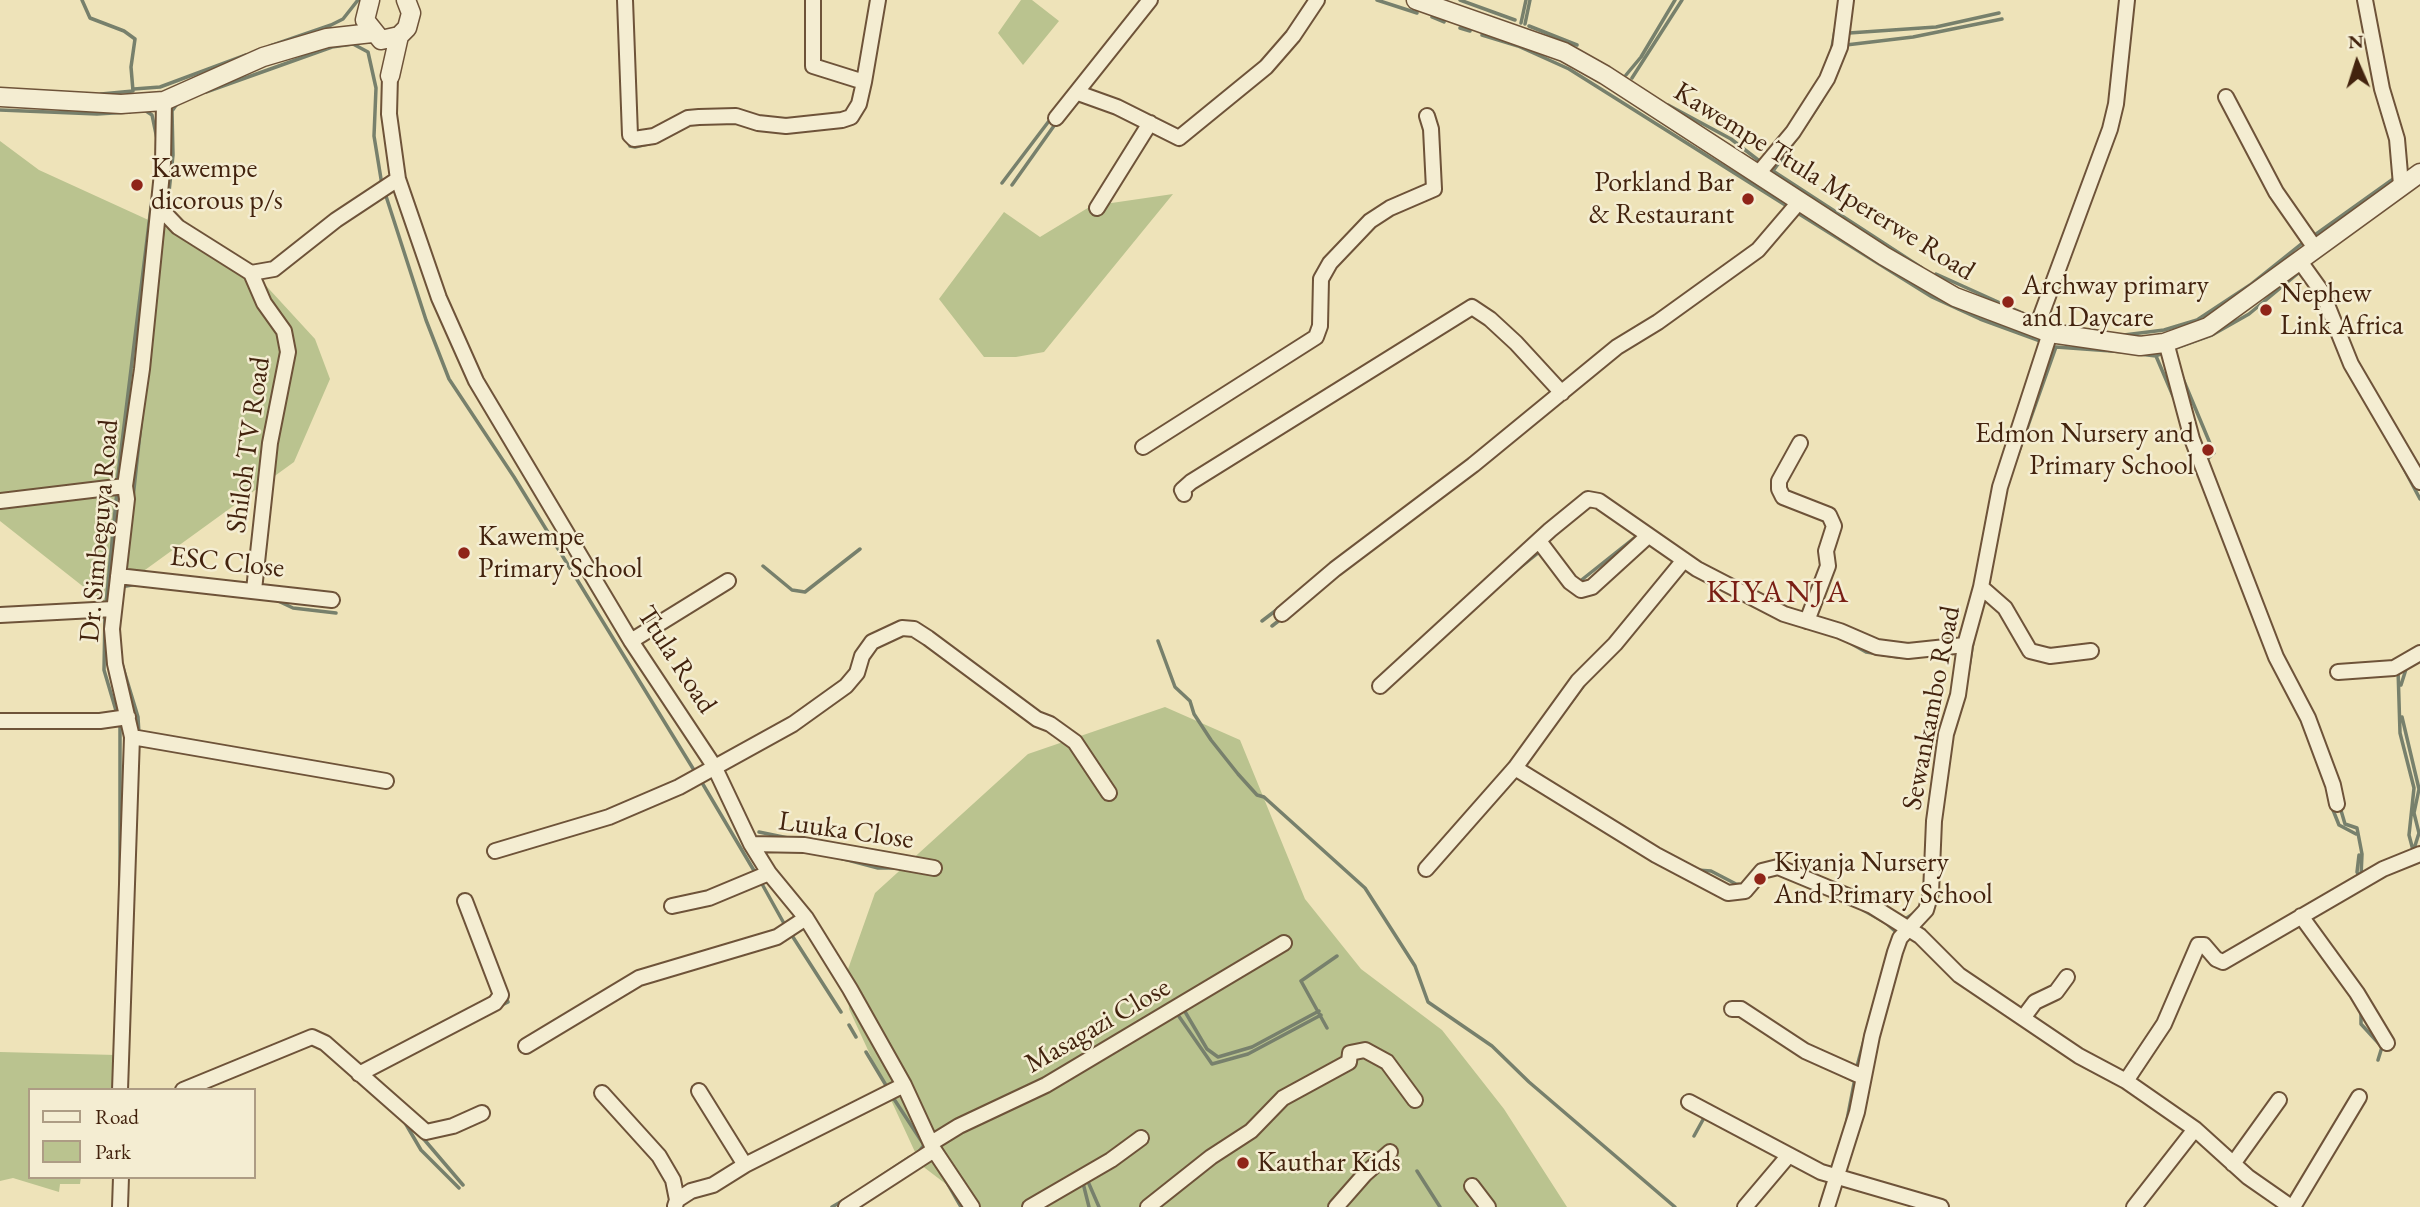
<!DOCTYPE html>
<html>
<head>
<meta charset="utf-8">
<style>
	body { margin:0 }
	#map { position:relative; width:2420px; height:1207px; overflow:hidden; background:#eee3b9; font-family:"EB Garamond",serif }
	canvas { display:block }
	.legend { position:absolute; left:28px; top:1088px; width:228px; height:91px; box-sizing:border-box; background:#f4edd2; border:2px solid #ad9c84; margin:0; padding:9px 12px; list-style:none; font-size:21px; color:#43230e }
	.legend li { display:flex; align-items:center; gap:14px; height:35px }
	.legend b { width:35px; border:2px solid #ad9c84 }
	.north { position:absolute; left:2322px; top:28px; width:70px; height:70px; -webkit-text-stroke:5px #f4edd2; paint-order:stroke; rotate:357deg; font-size:19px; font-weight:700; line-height:28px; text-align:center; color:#43230e }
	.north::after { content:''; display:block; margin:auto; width:24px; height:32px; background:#43230e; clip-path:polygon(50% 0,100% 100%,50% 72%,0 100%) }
</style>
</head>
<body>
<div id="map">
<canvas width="2420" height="1207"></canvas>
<ul class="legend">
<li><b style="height:9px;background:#f4edd2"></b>Road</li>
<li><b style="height:19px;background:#bac38f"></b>Park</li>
</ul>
<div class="north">N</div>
</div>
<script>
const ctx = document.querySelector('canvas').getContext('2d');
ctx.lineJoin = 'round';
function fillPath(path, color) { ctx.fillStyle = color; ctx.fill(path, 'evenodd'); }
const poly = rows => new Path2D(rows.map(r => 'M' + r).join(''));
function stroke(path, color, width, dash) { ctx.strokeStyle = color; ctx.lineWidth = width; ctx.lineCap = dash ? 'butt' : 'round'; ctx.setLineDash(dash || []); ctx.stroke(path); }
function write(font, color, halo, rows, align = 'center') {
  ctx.font = font + ' "EB Garamond",serif'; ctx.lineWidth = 5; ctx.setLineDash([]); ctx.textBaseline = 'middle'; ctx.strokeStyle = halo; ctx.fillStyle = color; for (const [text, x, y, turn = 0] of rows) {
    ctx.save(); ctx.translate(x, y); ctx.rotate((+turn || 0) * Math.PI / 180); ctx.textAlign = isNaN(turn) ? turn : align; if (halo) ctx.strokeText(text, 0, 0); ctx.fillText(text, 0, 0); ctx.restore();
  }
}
fillPath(poly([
	[1021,0,1032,0,1059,21,1023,65,998,33],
	[0,141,39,170,247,265,315,339,330,379,294,462,116,591,104,603,0,521],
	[1173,194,1044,352,1016,357,984,357,939,299,1004,212,1040,237,1091,206],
	[1165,707,1240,740,1305,899,1361,969,1442,1030,1504,1109,1567,1207,976,1207,921,1165,849,1009,847,972,875,893,1028,754],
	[0,1052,116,1055,116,1090,30,1090,30,1177,81,1177,80,1184,60,1184,59,1192,13,1178,0,1181]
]), '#bac38f');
stroke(poly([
	[82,0,90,18,124,31,135,39,131,67,133,91,101,94],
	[1377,0,1417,13],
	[1460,0,1515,20],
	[1432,17,1444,22],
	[1521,23,1526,0],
	[1525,24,1530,0],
	[1529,26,1577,45],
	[1460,28,1470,31],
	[1848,31,1849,33,1936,27,1999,13],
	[1482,35,1518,46,1569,69,1790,208],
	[1846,45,1913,37,2002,19],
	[270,46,331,25,343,19,358,0],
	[1831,53,1835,30],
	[1626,75,1641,57,1675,0],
	[1632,78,1682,0],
	[134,89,160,87,246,55],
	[206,92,332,47,353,44,368,52,376,88,374,136,382,185],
	[1668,105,1731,139,1762,163],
	[143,109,152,115,157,139],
	[0,110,97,114,130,112],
	[1803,129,1822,100],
	[1799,135,1773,171,1922,268],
	[627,139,630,146,635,147,652,143],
	[1002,183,1052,117],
	[1012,185,1056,123],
	[385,193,426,320,449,379,514,477,697,775],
	[167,210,173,155,172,111,177,104],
	[1796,212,1932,297,1980,319,2043,342],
	[2312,237,2396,177],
	[1936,274,2029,316],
	[158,276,164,221],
	[1663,325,1685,310],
	[2124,335,2164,330,2197,320,2250,285,2305,241],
	[2173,349,2212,335,2249,314,2302,270],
	[2139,354,2156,356,2166,352],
	[2156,356,2173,396],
	[2181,374,2214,453,2206,460],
	[1565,398,1581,385],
	[2395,452,2420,499],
	[2014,465,2056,347,2125,352],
	[117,483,152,199],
	[133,498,143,405],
	[1985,531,1988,514],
	[763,566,792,590,805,592,860,549],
	[1507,578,1538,553,1542,554],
	[1579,582,1638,535],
	[121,587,137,584],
	[276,600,293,608,336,613],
	[106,605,117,491],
	[105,613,104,670,117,714],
	[1262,621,1279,608],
	[1272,626,1281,619],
	[1843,639,1866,652,1898,657],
	[1158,641,1175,687,1190,701,1194,714,1211,740,1238,774,1257,795,1264,797,1365,888,1415,966,1428,1002,1492,1046,1529,1082,1675,1207],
	[122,664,138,717,139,734],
	[2398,669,2400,733,2414,788,2409,835,2414,854],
	[1968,673,1974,636],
	[2401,685,2407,666],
	[2402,717,2419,789,2414,813,2419,833,2413,852],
	[1557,721,1590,677],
	[1934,773,1939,740],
	[701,781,756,874],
	[2331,805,2339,825,2356,834],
	[2340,807,2345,824,2357,828,2362,854,2361,877],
	[759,832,788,838],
	[2359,855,2357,872,2360,878],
	[840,858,878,868,897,868],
	[1697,870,1711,871,1736,884,1745,885],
	[120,883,120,723],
	[762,884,786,927],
	[1863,910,1886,923,1896,932,1896,936],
	[1902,921,1916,912],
	[791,934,841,1012],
	[500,1006,508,1002,505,995],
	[1184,1010,1207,1049,1218,1057,1252,1047,1319,1011],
	[2361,1014,2361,1024,2382,1047,2378,1060],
	[1178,1015,1212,1064,1248,1054,1321,1015],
	[849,1025,856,1037],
	[1327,1028,1301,981,1337,956],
	[1147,1032,1179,1013],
	[413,1038,474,1007],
	[866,1052,887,1087,884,1089],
	[2085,1067,2106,1078],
	[1856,1070,1873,1007],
	[1836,1072,1854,1081],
	[892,1096,924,1145,917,1154],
	[404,1121,421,1150,459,1188],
	[1846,1125,1855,1078],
	[1694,1136,1705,1116],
	[422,1137,463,1185],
	[1417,1171,1440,1207],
	[1086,1177,1099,1207],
	[946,1181,961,1207],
	[1083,1183,1089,1207],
	[869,1184,910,1157],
	[832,1207,854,1194]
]), '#77806c', 3.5);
const minor = poly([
	[625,0,630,135,634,139,654,136,688,118,699,117,736,116,758,123,786,126,842,120,851,117,859,104,864,82,878,0],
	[813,0,813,66,864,82],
	[2365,0,2382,89,2397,139,2401,185],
	[390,76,389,114,398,179,439,298,476,381,631,641,714,766,751,844,769,873,806,918,850,989,904,1085,934,1150,972,1207],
	[1078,93,1117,107,1179,138,1266,67,1293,36,1317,0],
	[2226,97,2276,192,2315,248],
	[1056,118,1150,0],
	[1757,175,1793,132,1827,79,1840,47,1846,0],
	[159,207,178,227,251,273,274,269,336,220,398,179],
	[1097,208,1150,123],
	[2299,260,2322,292,2351,364,2420,482],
	[251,273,264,303,284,331,288,352,270,443,254,590],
	[2036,329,2110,129,2116,104,2127,0],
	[2166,342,2192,439,2276,657,2308,718,2333,785,2337,804],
	[1800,443,1779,481,1779,489,1783,497,1829,515,1834,526,1826,551,1828,566,1807,621],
	[1143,447,1316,337,1320,326,1321,279,1330,263,1370,221,1390,208,1434,189,1431,129,1427,116],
	[1184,494,1182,490,1191,482,1472,307,1490,319,1516,343,1562,393],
	[0,501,125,486],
	[1539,541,1570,582,1581,590,1592,587,1648,536],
	[118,576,332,600],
	[1981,587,2005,608,2030,651,2050,656,2091,651],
	[1282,614,1335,569,1473,465,1617,347,1658,322,1758,250,1799,202],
	[0,615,113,609],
	[631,641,728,581],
	[2338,672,2394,668,2420,653],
	[1380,686,1550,530,1588,499,1599,501,1697,569,1784,614,1840,631,1877,647,1908,651,1965,645],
	[0,721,100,721,128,717],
	[132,737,386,781],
	[1515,768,1656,855,1728,893,1745,891,1762,871,1778,867,1872,906,1920,936,1959,975,2079,1056,2126,1081,2195,1129,2248,1177,2291,1207],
	[751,844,804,845,934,868],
	[495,851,609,817,679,787,793,724,846,686,857,673,862,656,872,642,902,628,914,629,928,638,1037,719,1050,724,1075,742,1109,793],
	[1426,869,1515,768,1578,681,1615,644,1684,560],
	[672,906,709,898,769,873],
	[2301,916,2357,993,2387,1043],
	[1732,1009,1741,1009,1805,1051,1863,1077],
	[2023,1018,2035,1002,2056,992,2067,977],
	[526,1046,639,978,777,937,806,918],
	[359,1074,495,1003,501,995,465,901],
	[2126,1081,2164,1024,2198,945,2204,945,2216,959,2223,962,2383,869,2420,854],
	[120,1090,132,737,115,664,112,629,127,499,125,486,142,369,163,163,164,101],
	[183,1090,312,1037,325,1043,426,1132,453,1126,482,1113],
	[699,1091,745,1165],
	[602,1093,659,1156,673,1180,677,1200,675,1206],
	[1689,1102,1821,1172,1941,1207],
	[933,1142,959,1126,1046,1085,1284,943],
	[2233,1164,2279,1100],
	[1472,1186,1488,1207],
	[677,1200,691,1191,713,1185,745,1165,904,1085],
	[120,1207,121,1177],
	[846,1207,934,1150],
	[1030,1207,1111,1160,1141,1138],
	[1148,1207,1211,1157,1251,1131,1283,1098,1349,1062,1350,1053,1365,1050,1387,1062,1415,1100],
	[1336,1207,1365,1174,1390,1152],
	[1745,1207,1789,1155],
	[1827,1207,1857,1112,1872,1036,1895,952,1900,938,1926,910,1931,893,1934,821,1946,734,1958,695,1965,645,1981,587,2000,487,2050,333],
	[2134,1207,2195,1129],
	[2293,1207,2359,1097]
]);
const tertiary = poly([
	[370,0,365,20,381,40,399,36,407,28,411,13,406,0],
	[1416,0,1564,52,1605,75,1884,256,1955,297,2050,333,2140,346,2164,343,2208,327,2420,173],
	[390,76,399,36],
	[0,97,121,104,164,101,263,57,327,38,372,33]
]);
stroke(minor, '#6e5339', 18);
stroke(tertiary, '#6e5339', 21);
stroke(minor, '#f4edd2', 14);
stroke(tertiary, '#f4edd2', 18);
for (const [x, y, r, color] of [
	[137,185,7,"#8f2418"],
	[1748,199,7,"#8f2418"],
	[2008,302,7,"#8f2418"],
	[2266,310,7,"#8f2418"],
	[2208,450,7,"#8f2418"],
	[464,553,7,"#8f2418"],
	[1760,879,7,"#8f2418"],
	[1243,1163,7,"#8f2418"]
]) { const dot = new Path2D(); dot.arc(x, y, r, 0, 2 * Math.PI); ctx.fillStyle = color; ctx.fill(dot); stroke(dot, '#f4edd2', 2.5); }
write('28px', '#43230e', '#f4edd2', [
	["Kawempe",151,169],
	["dicorous p/s",151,201],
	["Porkland Bar",1734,183,"right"],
	["& Restaurant",1734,215,"right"],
	["Archway primary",2022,286],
	["and Daycare",2022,318],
	["Nephew",2280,294],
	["Link Africa",2280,326],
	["Edmon Nursery and",2194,434,"right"],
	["Primary School",2194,466,"right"],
	["Kawempe",478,537],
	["Primary School",478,569],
	["Kiyanja Nursery",1774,863],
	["And Primary School",1774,895],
	["Kauthar Kids",1257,1163]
], 'left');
write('28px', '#43230e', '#f4edd2', [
	["Kawempe Ttula Mpererwe Road",1824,182,32],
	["Shiloh TV Road",249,445,-82],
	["Dr. Simbeguya Road",100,531,-85],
	["ESC Close",227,563,6],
	["Ttula Road",676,660,57],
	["Sewankambo Road",1932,708,-79],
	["Luuka Close",846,831,8],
	["Masagazi Close",1098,1026,-30]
]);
ctx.letterSpacing = '2px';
write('32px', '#7a1f14', '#f4edd2', [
	["KIYANJA",1778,593]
]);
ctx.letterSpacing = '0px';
</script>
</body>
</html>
